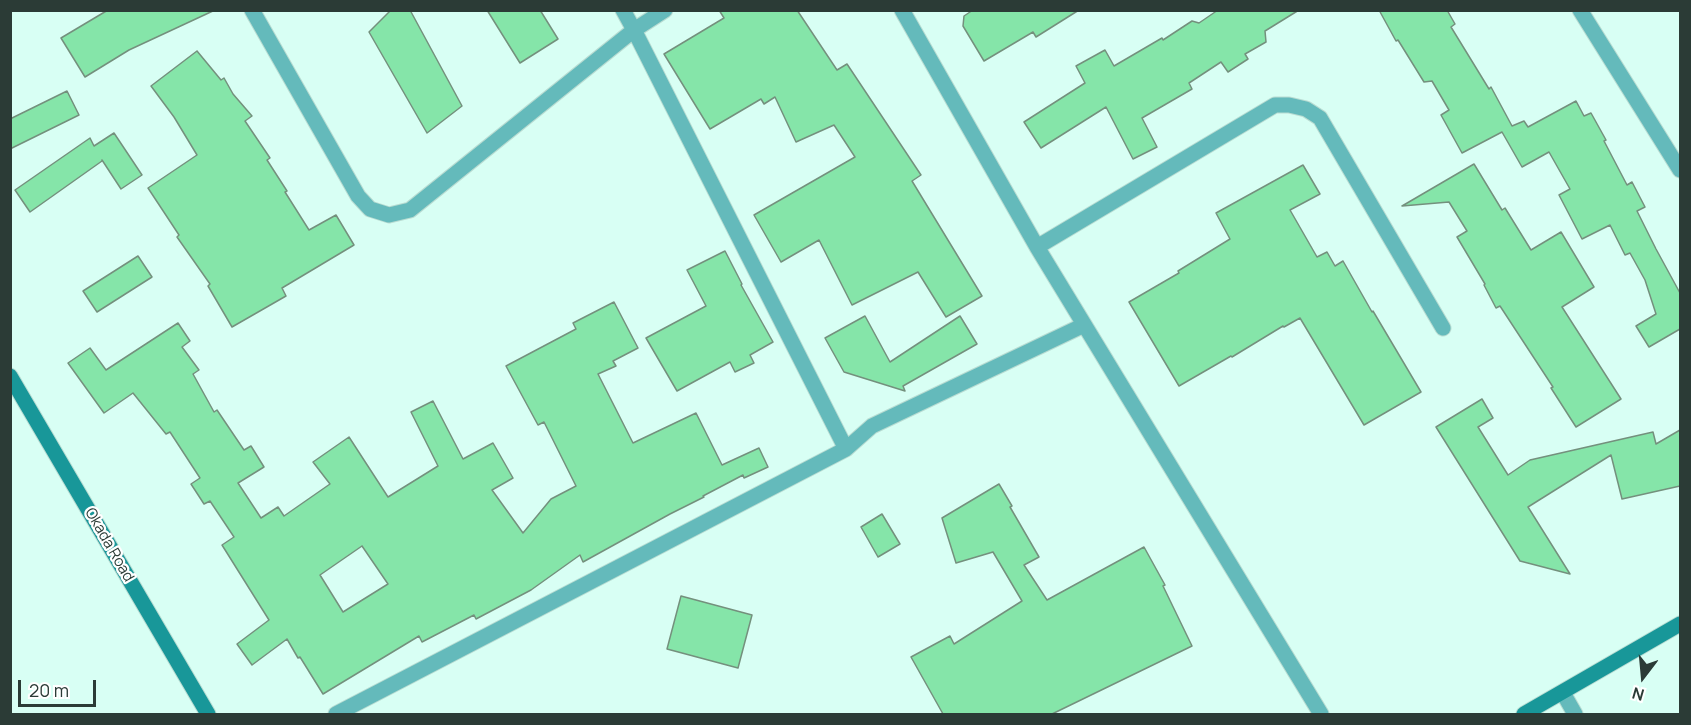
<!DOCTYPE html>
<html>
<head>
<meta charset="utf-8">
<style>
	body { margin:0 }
	#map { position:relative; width:1691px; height:725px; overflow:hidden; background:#d8fff4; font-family:Manrope,sans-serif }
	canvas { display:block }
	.frame { position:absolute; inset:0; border:12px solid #2b3b36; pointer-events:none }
	.north { position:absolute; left:1613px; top:647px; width:60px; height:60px; -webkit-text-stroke:4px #fff; paint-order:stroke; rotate:196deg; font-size:16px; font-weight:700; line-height:24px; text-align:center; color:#2b3b36 }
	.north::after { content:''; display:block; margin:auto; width:21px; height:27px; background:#2b3b36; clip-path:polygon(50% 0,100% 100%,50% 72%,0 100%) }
	.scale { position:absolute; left:18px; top:680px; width:78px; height:27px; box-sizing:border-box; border:3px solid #2b3b36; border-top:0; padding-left:8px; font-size:18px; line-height:21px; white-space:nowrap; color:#2b3b36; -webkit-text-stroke:4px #fff; paint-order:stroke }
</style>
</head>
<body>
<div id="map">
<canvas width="1691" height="725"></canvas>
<div class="frame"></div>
<div class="north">N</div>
<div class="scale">20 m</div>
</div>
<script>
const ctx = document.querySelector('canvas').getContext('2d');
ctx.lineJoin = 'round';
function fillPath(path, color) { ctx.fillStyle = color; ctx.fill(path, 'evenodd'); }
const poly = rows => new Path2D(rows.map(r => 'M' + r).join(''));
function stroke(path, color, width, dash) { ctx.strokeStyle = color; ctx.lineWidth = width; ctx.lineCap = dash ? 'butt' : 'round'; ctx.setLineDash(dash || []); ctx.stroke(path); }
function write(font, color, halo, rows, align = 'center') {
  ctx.font = font + ' Manrope,sans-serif'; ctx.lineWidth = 4.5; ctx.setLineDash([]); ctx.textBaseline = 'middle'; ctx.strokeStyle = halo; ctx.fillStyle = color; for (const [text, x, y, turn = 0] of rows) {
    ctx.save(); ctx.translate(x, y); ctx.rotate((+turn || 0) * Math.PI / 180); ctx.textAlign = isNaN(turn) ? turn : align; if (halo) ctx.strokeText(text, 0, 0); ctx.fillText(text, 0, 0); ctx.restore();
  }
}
const building = poly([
	[108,10,215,10,129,50,85,77,61,38,108,10],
	[391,10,410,10,462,106,427,133,369,32,391,10],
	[487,10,540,10,558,39,520,63,487,10],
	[719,10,797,10,837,70,847,64,921,175,912,181,982,296,946,317,918,272,852,305,819,240,781,262,754,215,855,157,834,125,796,142,775,97,764,104,761,99,710,129,664,54,724,18,719,10],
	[973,10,1079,10,1036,37,1033,32,984,61,963,26,964,16,973,10],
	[1218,10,1299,10,1265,31,1266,42,1245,54,1248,59,1228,72,1221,62,1189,83,1192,89,1142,118,1157,147,1133,159,1106,107,1041,148,1024,122,1085,83,1076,66,1105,50,1114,66,1162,38,1163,40,1192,21,1199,23,1218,10],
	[1379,10,1447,10,1455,24,1451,27,1489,89,1491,87,1512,126,1524,121,1528,127,1576,101,1584,116,1591,113,1606,140,1604,141,1627,185,1632,182,1645,207,1637,211,1656,249,1680,293,1680,329,1649,347,1636,326,1656,314,1645,280,1630,253,1625,255,1610,225,1582,239,1559,195,1570,189,1549,152,1522,167,1502,132,1462,153,1441,115,1449,110,1432,81,1424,82,1398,40,1396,41,1379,10],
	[197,51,221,80,224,78,233,94,252,116,245,121,270,158,267,160,287,191,285,192,309,230,336,215,354,245,282,288,286,296,232,327,208,286,210,284,177,237,179,235,148,188,197,155,174,117,151,86,197,51],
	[67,91,79,115,10,149,10,119,67,91],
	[114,133,142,175,121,189,102,160,102,161,30,212,15,190,90,138,94,146,114,133],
	[1474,164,1502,210,1505,208,1531,250,1561,232,1594,287,1562,307,1621,399,1576,427,1551,388,1553,387,1500,306,1496,308,1484,285,1485,284,1457,237,1467,231,1449,202,1402,206,1474,164],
	[1303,165,1320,194,1290,210,1317,257,1327,252,1335,266,1343,261,1372,312,1373,311,1421,392,1364,425,1300,318,1284,327,1283,326,1232,357,1231,356,1179,386,1129,302,1179,273,1178,271,1230,239,1216,213,1303,165],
	[725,251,742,284,741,285,773,342,750,355,754,363,735,372,730,362,677,391,646,338,706,306,687,270,725,251],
	[138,256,152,277,97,312,83,291,138,256],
	[614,302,638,348,613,361,616,366,598,374,633,443,696,413,722,465,759,448,768,467,744,478,743,475,703,496,704,497,670,514,583,562,580,555,531,590,476,619,474,615,422,642,419,636,323,694,300,657,298,658,287,639,252,665,237,644,269,620,222,545,234,537,210,501,204,504,191,484,200,478,170,432,166,434,133,393,104,413,68,363,90,348,106,370,178,323,190,341,182,347,199,370,193,374,214,412,217,410,244,450,251,446,264,467,238,483,261,518,278,507,284,516,330,484,313,462,349,437,388,497,438,466,411,412,433,401,463,459,493,443,513,478,492,490,523,533,551,499,576,486,544,422,538,425,506,366,576,329,573,323,614,302],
	[362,546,388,584,343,612,320,575,362,546],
	[865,316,890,362,960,316,977,344,903,386,905,391,844,372,825,338,865,316],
	[1482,399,1493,418,1478,427,1508,475,1530,460,1653,432,1656,444,1680,430,1680,486,1622,499,1611,455,1528,507,1570,574,1520,561,1436,427,1482,399],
	[999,484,1012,506,1010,507,1039,557,1024,565,1047,600,1144,547,1165,585,1163,586,1192,646,1052,714,943,714,911,657,950,636,954,644,1022,601,993,552,956,563,942,518,999,484],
	[882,514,900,544,878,557,861,527,882,514],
	[681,596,752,615,738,668,667,649,681,596]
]);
fillPath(building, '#85e5a9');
stroke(building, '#74907d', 1.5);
const street = poly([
	[252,10,358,196,370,209,389,215,410,210,634,30,665,10],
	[623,10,634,30,846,449],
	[902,10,1037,247,1321,714],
	[1580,10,1680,170],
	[1037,247,1275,105,1289,105,1306,109,1320,118,1443,328],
	[1563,693,1575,714],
	[336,714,846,449,872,426,1084,325]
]);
const secondary = poly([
	[10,376,208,714],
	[1524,714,1680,624]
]);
stroke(street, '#b9dcd2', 17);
stroke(secondary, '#b9dcd2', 17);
stroke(street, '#64babb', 15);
stroke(secondary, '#189799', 15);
write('15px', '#2b3b36', '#fff', [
	["Okada Road",109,545,60]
]);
</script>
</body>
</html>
